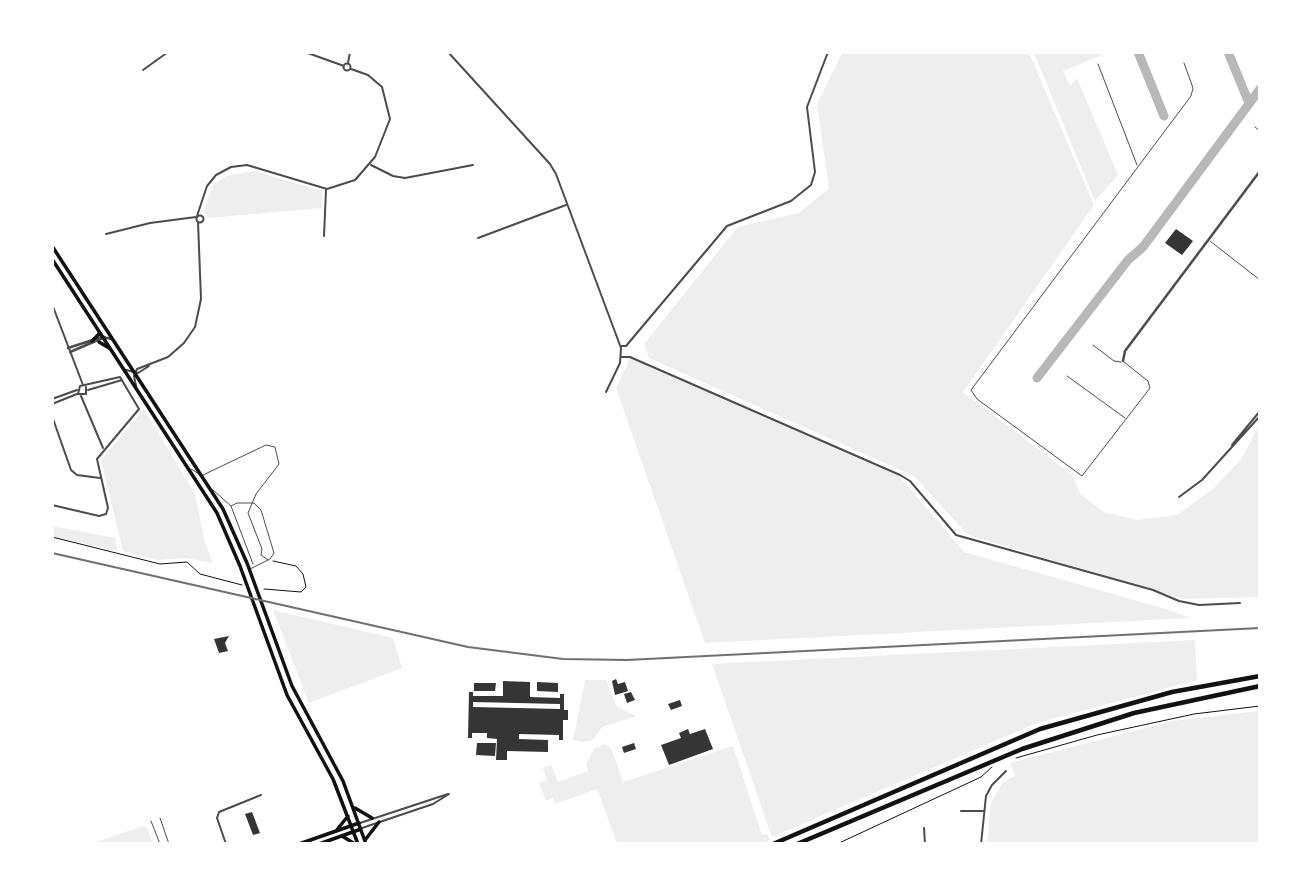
<!DOCTYPE html>
<html>
<head>
<meta charset="utf-8">
<style>
	body { margin:0 }
	#map { position:relative; width:1312px; height:896px; overflow:hidden; background:#fff; font-family:Figtree,sans-serif }
	canvas { display:block }
	.frame { position:absolute; inset:0; border:54px solid #fff; pointer-events:none }
</style>
</head>
<body>
<div id="map">
<canvas width="1312" height="896"></canvas>
<div class="frame"></div>
</div>
<script>
const ctx = document.querySelector('canvas').getContext('2d');
ctx.lineJoin = 'round';
function fillPath(path, color) { ctx.fillStyle = color; ctx.fill(path, 'evenodd'); }
const poly = rows => new Path2D(rows.map(r => 'M' + r).join(''));
function stroke(path, color, width, dash) { ctx.strokeStyle = color; ctx.lineWidth = width; ctx.lineCap = dash ? 'butt' : 'round'; ctx.setLineDash(dash || []); ctx.stroke(path); }
fillPath(poly([
	[842,53,1029,53,1094,205,963,392,1072,475,1080,494,1104,512,1137,520,1177,515,1213,489,1242,458,1259,425,1259,597,1184,599,968,535,914,476,649,358,644,344,738,227,799,213,829,188,817,104],
	[1034,53,1107,53,1063,71,1070,86,1077,78,1118,175,1095,201],
	[254,171,322,191,322,208,208,218,204,211,212,186,226,176],
	[630,358,899,476,964,552,1166,609,1190,618,705,643,616,388],
	[144,409,195,494,205,543,213,563,185,558,159,560,123,551,101,460],
	[52,526,115,538,118,551,53,537],
	[273,610,393,638,402,668,309,703],
	[1195,640,1197,680,1037,723,772,837,712,664],
	[585,680,606,680,617,707,636,716,602,727,594,739,585,742,573,740],
	[1259,711,1259,843,987,843,991,803,1003,782,1015,776,1010,763,1172,721],
	[605,744,612,750,623,782,733,746,762,835,767,834,770,840,761,844,617,843,597,789,555,804,553,798,546,801,539,783,547,780,543,768,551,765,558,782,588,771,586,764,594,749],
	[143,826,147,828,153,843,93,843]
]), '#eee');
stroke(poly([
	[1138,52,1164,116],
	[1228,52,1249,103],
	[1037,378,1128,260,1143,247,1260,89]
]), '#b8b8b8', 9);
fillPath(poly([
	[1176,229,1193,241,1182,255,1165,243],
	[229,636,225,643,228,651,219,653,214,639],
	[616,679,618,684,625,682,628,691,615,695,612,681],
	[503,681,530,682,530,697,560,698,560,694,564,694,564,710,568,710,568,720,563,720,563,740,559,740,559,735,519,734,519,739,548,740,548,752,507,751,507,760,496,760,497,739,487,738,487,733,472,733,472,738,468,738,469,692,473,692,473,696,503,696],
	[473,702,560,704,560,709,473,707],
	[537,682,558,683,558,692,537,691],
	[474,683,496,683,495,691,474,691],
	[631,692,635,700,627,703,624,694],
	[680,700,682,706,671,710,668,704],
	[688,729,690,734,705,729,713,749,669,765,661,745,681,738,679,733],
	[477,743,496,743,495,756,476,755],
	[634,743,636,749,624,753,622,747],
	[252,812,260,833,253,835,245,814]
]), '#353535');
stroke(poly([
	[52,537,160,564,187,562,200,574,242,585],
	[264,589,301,592,306,587,303,574,296,566,273,561],
	[1016,758,1097,735,1194,714,1260,706],
	[837,844,981,777,992,767]
]), '#111', 1);
stroke(poly([
	[1098,64,1137,165],
	[1255,127,1260,131],
	[1210,241,1260,280],
	[1093,345,1114,361,1121,362],
	[1124,362,1148,381,1150,388,1082,476,977,399,971,390,1191,96,1193,88,1184,63],
	[1067,376,1125,418],
	[191,469,199,474],
	[203,475,266,445,275,447,279,464,256,494,248,513,262,549,261,555,268,560],
	[213,490,231,506,253,564],
	[231,506,237,503,254,503,261,510,274,553,270,559,250,569],
	[160,818,169,844],
	[151,821,160,844]
]), '#4c4c4c', 1);
stroke(poly([
	[305,52,344,66],
	[448,52,550,164,556,174,621,348,620,363,606,392],
	[348,63,350,52],
	'343.5 67a3.5 3.5 0 1 1 7 0a3.5 3.5 0 1 1-7 0Z',
	[143,70,168,52],
	[371,165,393,176,405,178,473,165],
	'196.5 219a3.5 3.5 0 1 1 7 0a3.5 3.5 0 1 1-7 0Z',
	[197,216,207,186,216,175,231,167,247,165,327,189,355,180,375,157,390,119,382,87,368,75,351,69],
	[106,234,150,223,196,217],
	[324,236,326,190],
	[478,238,566,205],
	[52,304,83,385],
	[621,346,626,346,727,226,791,201,811,185,815,172,807,107,828,52],
	[621,357,630,357,900,475,910,481,956,535,1153,590,1179,601,1199,605,1240,603],
	[126,370,138,373,149,366],
	[136,386,134,376,137,369,168,357,184,343,195,327,201,299,198,222],
	[88,390,122,380],
	[81,396,103,448],
	[52,399,77,390],
	[52,404,77,394],
	[52,416,71,470,77,475,100,478],
	[1232,445,1260,411],
	[1179,497,1202,480,1260,416],
	[52,505,99,516,106,514,108,508,97,459,139,409,120,377,80,386,78,394,86,394,86,387],
	[961,811,983,811],
	[360,823,448,794],
	[362,828,433,804,449,794],
	[924,828,925,844],
	[226,844,217,818,219,812,261,795],
	[981,844,986,796,992,785,1006,771]
]), '#4c4c4c', 2);
stroke(poly([
	[68,348,102,337,112,339],
	[70,352,105,337],
	[1123,361,1125,351,1260,171]
]), '#4c4c4c', 2.5);
stroke(poly([
	[52,246,223,509,247,563,292,686,343,781,366,844],
	[52,259,217,513,240,566,287,695,333,779,358,844],
	[92,341,100,333],
	[99,342,109,348],
	[355,808,372,818],
	[336,831,348,816],
	[342,836,355,844],
	[365,840,379,822],
	[299,844,359,823],
	[319,844,361,829]
]), '#111', 3.5);
stroke(poly([
	[773,844,1040,729,1172,692,1260,676],
	[797,844,1022,749,1134,713,1260,686]
]), '#111', 4.5);
stroke(poly([
	[52,553,468,647,563,659,627,660,1260,628]
]), '#707070', 2);
</script>
</body>
</html>
